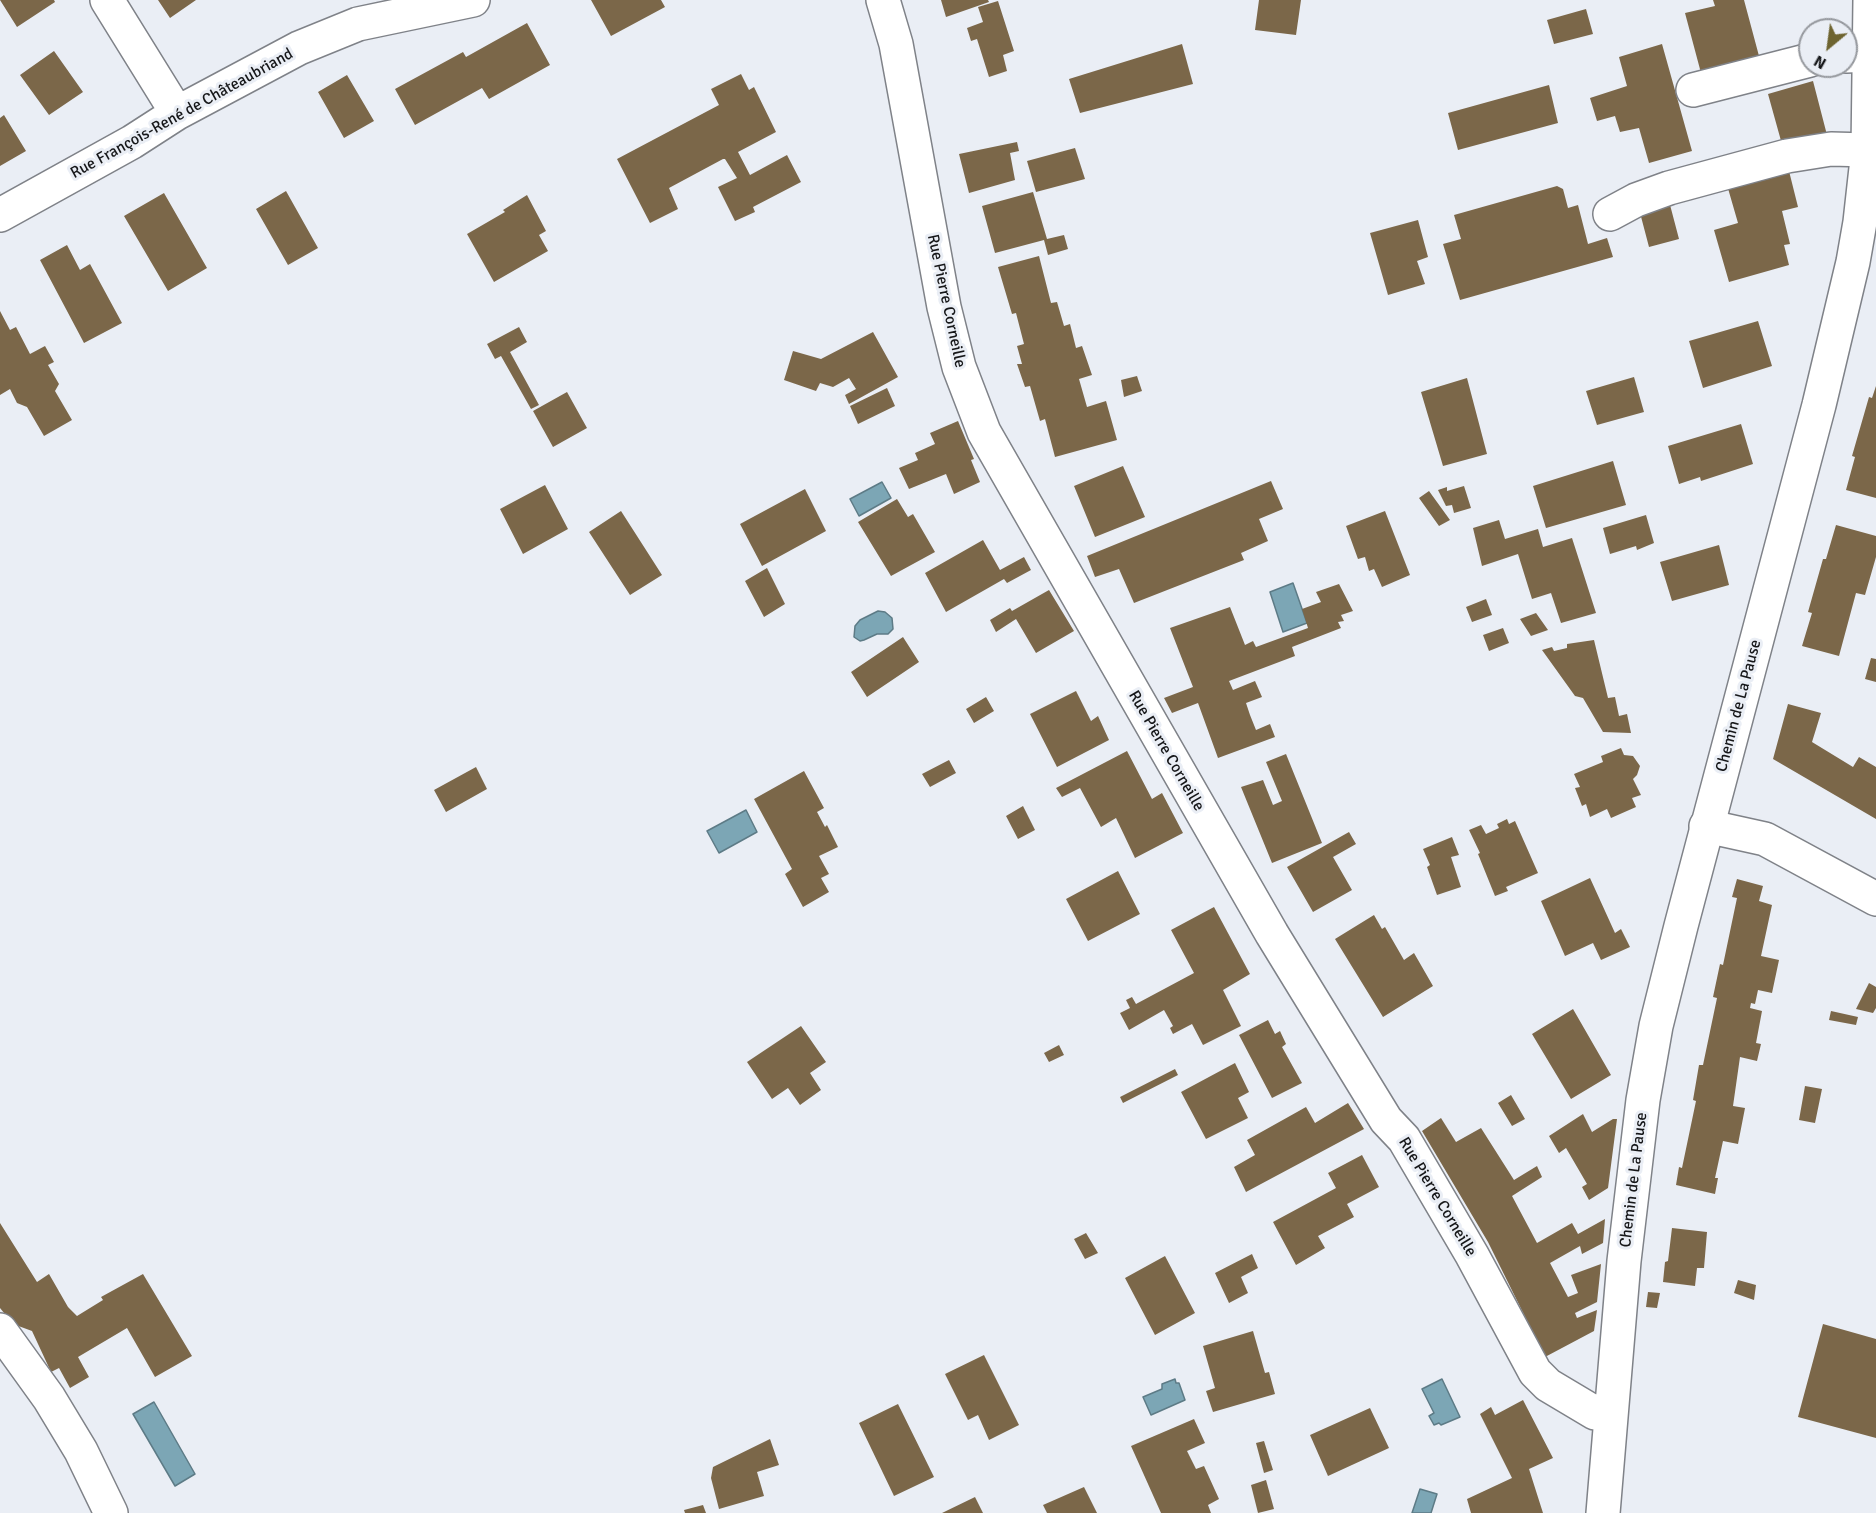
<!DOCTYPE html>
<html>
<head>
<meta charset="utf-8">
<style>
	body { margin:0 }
	#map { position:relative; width:1876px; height:1513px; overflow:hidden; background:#eaeef5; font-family:Signika,sans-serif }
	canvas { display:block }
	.north { position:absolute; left:1798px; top:18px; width:60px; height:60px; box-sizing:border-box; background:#eaeef5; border:2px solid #95989d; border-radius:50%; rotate:209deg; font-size:16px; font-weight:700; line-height:24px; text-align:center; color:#161719 }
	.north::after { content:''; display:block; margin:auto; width:21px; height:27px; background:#6e6430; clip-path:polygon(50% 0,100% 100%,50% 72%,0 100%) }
</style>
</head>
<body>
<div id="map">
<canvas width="1876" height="1513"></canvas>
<div class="north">N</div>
</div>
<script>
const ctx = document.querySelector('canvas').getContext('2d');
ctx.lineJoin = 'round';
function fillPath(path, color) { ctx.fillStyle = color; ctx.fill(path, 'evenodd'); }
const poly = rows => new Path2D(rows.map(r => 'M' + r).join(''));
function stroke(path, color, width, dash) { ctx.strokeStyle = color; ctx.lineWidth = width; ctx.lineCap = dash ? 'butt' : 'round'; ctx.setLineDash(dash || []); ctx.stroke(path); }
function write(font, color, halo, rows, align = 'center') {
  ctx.font = font + ' Signika,sans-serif'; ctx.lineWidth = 6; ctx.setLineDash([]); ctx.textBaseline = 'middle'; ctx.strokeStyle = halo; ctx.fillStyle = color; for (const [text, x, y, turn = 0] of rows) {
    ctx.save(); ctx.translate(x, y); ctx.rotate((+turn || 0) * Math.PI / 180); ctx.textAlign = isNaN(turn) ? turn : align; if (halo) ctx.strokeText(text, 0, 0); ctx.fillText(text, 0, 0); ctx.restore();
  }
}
const water = poly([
	[882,482,891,498,859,516,850,499,882,482],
	[1293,583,1307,623,1283,632,1270,592,1293,583],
	[878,611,885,612,892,618,893,629,888,634,877,634,864,640,860,641,854,637,855,626,860,620,878,611],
	[746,810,757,832,719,853,707,831,746,810],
	[1175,1379,1176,1383,1179,1383,1185,1400,1151,1415,1143,1397,1162,1389,1162,1384,1175,1379],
	[1442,1379,1460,1417,1441,1425,1439,1423,1434,1425,1429,1416,1434,1413,1422,1389,1442,1379],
	[154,1402,195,1474,175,1486,133,1414,154,1402],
	[1420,1489,1437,1494,1431,1513,1412,1513,1420,1489]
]);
fillPath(water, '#7ca6b5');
stroke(water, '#5d7b86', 1.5);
fillPath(poly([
	[0,0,54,0,55,2,17,27],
	[158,0,196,0,170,18],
	[591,0,661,0,665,7,611,36],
	[941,0,988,0,989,2,946,17],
	[1259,0,1301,0,1296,35,1255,30],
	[1713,0,1744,0,1759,56,1701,73,1685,13,1715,6],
	[998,1,1014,51,1003,55,1007,71,989,77,977,39,971,41,967,28,983,22,978,7],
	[1586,9,1593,34,1554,44,1547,20],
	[527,23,550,65,489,99,482,88,415,125,395,89,463,52,466,57],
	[1182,44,1193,84,1080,113,1069,79],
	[1662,44,1692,151,1649,163,1639,128,1620,132,1615,116,1597,121,1590,98,1627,86,1619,57],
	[54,51,83,92,49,115,20,75],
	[741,74,749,90,754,87,776,132,738,152,750,175,787,155,801,182,753,207,755,212,735,221,718,187,737,178,725,159,723,159,669,188,678,209,650,223,617,159,719,105,711,89],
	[347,75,374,121,344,138,318,92],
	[1813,81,1827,135,1783,148,1768,94],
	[1549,85,1558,123,1458,150,1448,113],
	[4,115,26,151,0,166,0,118],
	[1017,142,1019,151,1010,153,1015,180,969,193,959,154],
	[1075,148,1085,179,1036,192,1027,161],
	[1788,167,1798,207,1782,211,1790,244,1784,245,1789,265,1729,282,1714,230,1738,223,1727,185],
	[1557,186,1563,189,1568,208,1578,205,1588,244,1607,238,1613,257,1460,300,1443,244,1461,239,1454,215],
	[286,191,318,248,288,265,256,209],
	[1033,192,1047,239,1064,235,1068,249,1048,255,1044,240,995,253,982,206],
	[164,193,207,268,168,291,124,216],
	[527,195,546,231,539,235,548,251,494,282,467,234,505,212,503,210],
	[1669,201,1679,239,1649,247,1639,209],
	[1418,220,1428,257,1417,261,1425,284,1388,295,1370,233],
	[67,245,80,270,90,264,122,323,84,343,40,260],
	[1039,256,1051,303,1057,302,1064,326,1070,324,1076,348,1082,346,1092,375,1079,379,1087,407,1106,401,1117,440,1055,457,1045,419,1040,421,1030,386,1025,387,1017,364,1022,364,1017,346,1024,344,1016,313,1012,314,998,267],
	[0,311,10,330,16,327,30,354,45,346,54,362,48,365,59,384,55,391,72,420,44,436,27,407,17,403,10,389,0,395],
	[1758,321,1772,366,1703,388,1689,341],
	[519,327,527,342,510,352,539,405,531,409,501,356,495,359,487,344],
	[873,332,898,377,849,404,845,395,856,389,849,378,833,387,820,383,816,391,784,380,793,351,821,359],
	[1137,376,1142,391,1124,397,1121,380],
	[1634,377,1644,412,1597,425,1586,391],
	[1467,378,1487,454,1443,466,1421,392],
	[1876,386,1876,498,1846,490,1855,457,1852,456,1869,397,1872,398],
	[887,388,895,406,858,424,850,406],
	[567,392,587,428,553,447,533,411],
	[958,421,974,459,971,460,980,482,954,494,946,474,909,489,899,468,918,460,915,453,935,444,930,433],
	[1741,424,1753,464,1701,481,1700,477,1679,484,1668,446],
	[1613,461,1626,505,1546,528,1533,486],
	[1123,466,1145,517,1095,537,1074,486],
	[1271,481,1283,509,1259,519,1268,541,1241,553,1244,560,1134,603,1119,569,1095,577,1087,556],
	[545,485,568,529,523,554,500,509],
	[1464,486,1471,508,1454,513,1452,505,1446,506,1438,490,1447,487,1447,491],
	[805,489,826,531,762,566,740,524],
	[1429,491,1450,520,1439,526,1419,498],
	[897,499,908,517,913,514,935,552,891,576,858,522],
	[621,511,662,575,630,595,589,532],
	[1385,511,1410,575,1382,587,1374,569,1369,571,1365,557,1358,559,1346,526],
	[1646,515,1654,543,1637,550,1636,546,1610,554,1603,528],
	[1499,520,1505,539,1538,529,1543,547,1572,538,1596,613,1561,623,1551,593,1532,599,1518,554,1482,566,1473,528],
	[1836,525,1876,536,1876,557,1865,595,1856,593,1839,656,1802,646,1812,613,1808,612,1823,559,1826,559],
	[983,540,1000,570,1024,557,1031,570,1007,583,1004,579,946,612,925,573],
	[1719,545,1729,585,1672,601,1660,562],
	[767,568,785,604,764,617,745,581],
	[1339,584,1353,611,1341,615,1344,621,1338,622,1341,628,1292,647,1295,656,1229,681,1233,690,1255,681,1262,697,1246,703,1250,715,1256,730,1270,724,1275,737,1218,758,1198,703,1172,713,1164,698,1193,687,1170,628,1230,607,1245,645,1253,641,1256,647,1308,628,1302,609,1321,602,1316,592],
	[1049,590,1074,631,1036,653,1016,619,996,632,990,620,1010,608,1012,611],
	[1486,599,1492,615,1472,622,1466,607],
	[1536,613,1548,630,1531,636,1520,619],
	[1503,628,1509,643,1489,651,1483,635],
	[903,637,919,662,867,697,851,672],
	[1594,640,1608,698,1615,697,1619,716,1627,714,1631,733,1603,732,1583,698,1575,696,1542,650,1552,647,1554,651,1567,648,1567,644],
	[1871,658,1876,659,1876,682,1865,679],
	[1076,691,1091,721,1098,716,1109,740,1057,767,1030,714],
	[986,697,994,711,974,723,966,709],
	[1788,704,1821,713,1812,742,1853,767,1859,757,1876,767,1876,819,1773,759],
	[1621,748,1624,755,1633,756,1640,766,1637,775,1633,779,1641,795,1632,798,1636,807,1611,818,1607,809,1590,817,1586,804,1582,806,1575,788,1580,787,1574,774,1603,762,1601,756],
	[1127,751,1152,799,1162,793,1183,833,1135,858,1116,818,1101,827,1080,788,1062,797,1056,788],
	[1286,754,1322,843,1272,863,1241,787,1263,780,1273,805,1282,801,1266,762],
	[949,760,956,773,930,787,922,774],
	[476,767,487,789,446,812,434,790],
	[804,771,824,808,817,812,825,827,827,825,838,847,819,856,829,874,821,878,829,892,803,907,785,874,792,869,754,799],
	[1023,806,1035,830,1018,839,1006,816],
	[1507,819,1509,824,1515,821,1538,873,1506,887,1508,891,1495,896,1478,854,1480,853,1469,830,1481,825,1486,834,1499,828,1497,824],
	[1349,832,1356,844,1333,857,1352,890,1313,912,1287,867],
	[1452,837,1459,855,1451,857,1461,887,1437,895,1427,867,1430,865,1423,849],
	[1118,871,1140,914,1088,941,1066,899],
	[1590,878,1615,933,1621,929,1630,947,1601,960,1593,943,1565,956,1541,901],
	[1737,879,1763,886,1759,901,1772,905,1761,956,1779,960,1772,993,1758,990,1755,1004,1751,1003,1750,1008,1762,1011,1756,1043,1761,1044,1757,1061,1740,1057,1733,1106,1745,1108,1738,1144,1723,1141,1715,1178,1718,1178,1715,1194,1676,1185,1679,1167,1682,1168,1696,1101,1693,1100,1699,1065,1703,1065,1717,998,1713,997,1720,964,1723,965,1737,898,1732,897],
	[1214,907,1250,974,1223,990,1241,1026,1203,1045,1192,1024,1173,1034,1170,1028,1173,1026,1164,1010,1129,1030,1120,1013,1130,1008,1126,1000,1132,997,1136,1004,1194,973,1171,930],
	[1374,915,1382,929,1385,927,1404,960,1414,953,1433,986,1383,1017,1335,939],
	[1869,983,1876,987,1876,1008,1873,1013,1856,1009],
	[1573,1009,1611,1075,1571,1099,1532,1034],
	[1831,1011,1858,1017,1856,1025,1829,1020],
	[1268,1020,1275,1034,1280,1031,1286,1044,1282,1047,1302,1083,1272,1098,1239,1035],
	[801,1026,826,1062,810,1073,821,1090,800,1105,788,1088,772,1099,747,1062],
	[1059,1045,1064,1055,1049,1062,1044,1053],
	[1235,1063,1249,1092,1238,1098,1248,1118,1206,1139,1181,1092],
	[1175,1069,1178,1075,1123,1103,1120,1097],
	[1805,1086,1822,1089,1815,1123,1799,1120],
	[1511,1095,1525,1119,1512,1126,1498,1103],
	[1348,1103,1364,1129,1246,1192,1234,1167,1255,1155,1247,1140,1306,1107,1315,1123],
	[1583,1114,1592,1132,1613,1119,1617,1119,1608,1188,1589,1200,1582,1187,1587,1184,1566,1148,1559,1153,1549,1136],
	[1441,1118,1456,1142,1481,1128,1514,1180,1537,1166,1542,1177,1512,1196,1537,1243,1572,1223,1578,1234,1605,1219,1603,1243,1582,1254,1580,1246,1550,1263,1568,1297,1578,1293,1571,1275,1601,1264,1597,1302,1575,1313,1577,1318,1597,1310,1594,1331,1545,1357,1488,1242,1422,1131],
	[1362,1155,1379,1187,1347,1204,1354,1217,1318,1236,1325,1248,1296,1265,1273,1222,1336,1188,1328,1173],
	[0,1223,37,1282,49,1274,68,1307,77,1316,103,1300,101,1297,143,1274,192,1356,155,1377,127,1328,78,1357,89,1377,70,1388,59,1368,51,1372,32,1331,13,1324,0,1308],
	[1672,1228,1707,1232,1704,1268,1697,1268,1695,1286,1663,1282,1665,1262,1668,1261],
	[1086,1233,1098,1253,1085,1259,1074,1239],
	[1252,1254,1258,1268,1241,1277,1248,1293,1229,1303,1215,1273],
	[1165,1256,1195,1313,1155,1335,1125,1278],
	[1738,1280,1756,1285,1754,1300,1734,1293],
	[1648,1292,1660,1293,1657,1308,1646,1307],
	[1823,1324,1876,1339,1876,1438,1798,1417],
	[1253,1331,1265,1373,1269,1372,1275,1394,1213,1412,1206,1391,1215,1388,1203,1346],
	[984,1355,1019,1425,989,1440,978,1415,968,1420,945,1374],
	[1523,1400,1553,1458,1529,1469,1543,1513,1471,1513,1467,1499,1512,1478,1480,1414,1491,1407,1495,1415],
	[898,1404,934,1477,894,1496,859,1423],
	[1370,1408,1389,1448,1328,1476,1310,1435],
	[1194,1419,1205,1443,1187,1451,1196,1469,1204,1466,1219,1499,1208,1505,1211,1513,1161,1513,1131,1446],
	[770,1439,779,1465,757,1472,764,1496,719,1509,711,1478,713,1467],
	[1264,1441,1273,1470,1264,1473,1256,1443],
	[1266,1480,1274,1509,1258,1513,1251,1485],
	[1084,1487,1097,1513,1047,1513,1043,1505],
	[975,1497,983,1513,942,1513],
	[703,1505,706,1513,685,1513,684,1510]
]), '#7b6749');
const street = poly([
	[107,0,177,113],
	[1846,56,1870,55],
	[1693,90,1810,60],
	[1610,214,1636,200,1669,188,1787,156,1831,149,1868,150],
	[0,215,132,142,177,113,299,48,358,24,473,0],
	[1706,826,1765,839,1876,899],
	[0,1330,49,1398,81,1451,111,1513]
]);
const secondary = poly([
	[883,0,896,44,944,307,959,367,984,432,1272,934,1386,1120,1404,1139,1472,1255,1535,1372,1548,1385,1595,1413,1611,1414],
	[1603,1513,1624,1261,1643,1100,1656,1026,1681,926,1819,405,1853,262,1860,222,1868,150,1870,0]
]);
stroke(street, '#7f8288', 36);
stroke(secondary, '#7f8288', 36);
stroke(street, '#fff', 33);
stroke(secondary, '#fff', 33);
write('16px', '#161719', '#eaeef5', [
	["Rue François-René de Châteaubriand",182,114,-29],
	["Rue Pierre Corneille",946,301,78],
	["Chemin de La Pause",1739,706,-75],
	["Rue Pierre Corneille",1166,751,60],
	["Chemin de La Pause",1634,1180,-83],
	["Rue Pierre Corneille",1437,1197,59]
]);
</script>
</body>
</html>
